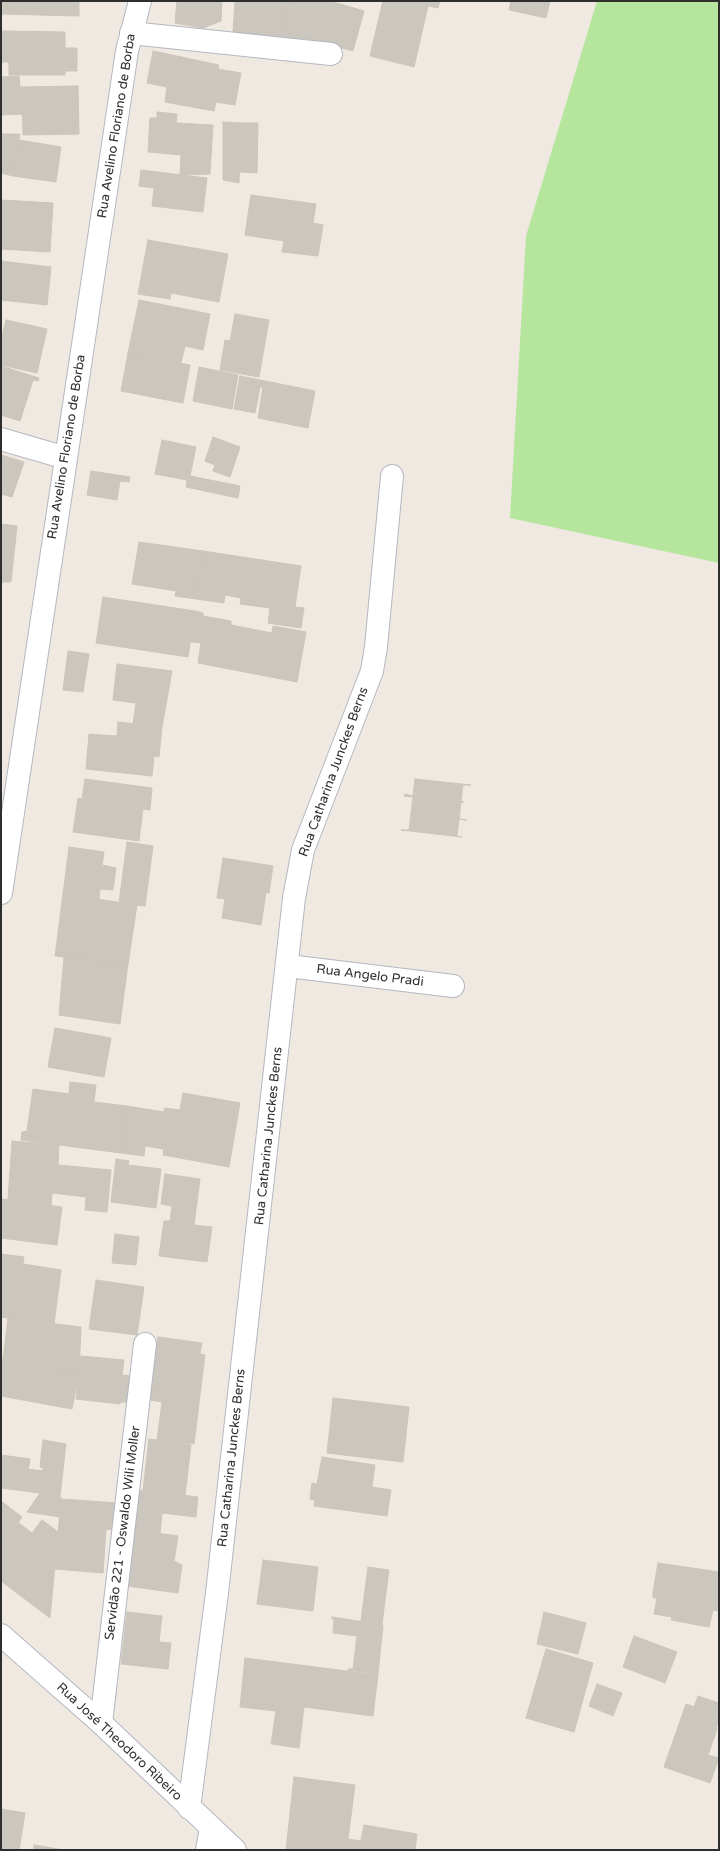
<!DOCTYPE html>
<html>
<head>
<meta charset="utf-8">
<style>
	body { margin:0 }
	#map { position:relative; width:720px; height:1851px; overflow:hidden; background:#efe9e1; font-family:"Varela Round",sans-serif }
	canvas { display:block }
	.frame { position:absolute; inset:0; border:2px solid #2e2e2e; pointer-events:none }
</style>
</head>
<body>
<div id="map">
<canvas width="720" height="1851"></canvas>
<div class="frame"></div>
</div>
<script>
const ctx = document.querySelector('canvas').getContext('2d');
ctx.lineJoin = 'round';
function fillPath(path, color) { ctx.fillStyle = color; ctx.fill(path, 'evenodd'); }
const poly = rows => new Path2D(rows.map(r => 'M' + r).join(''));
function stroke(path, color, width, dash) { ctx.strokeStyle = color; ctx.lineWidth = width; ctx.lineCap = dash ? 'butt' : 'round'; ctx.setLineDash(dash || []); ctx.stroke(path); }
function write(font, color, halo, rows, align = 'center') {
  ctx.font = font + ' "Varela Round",sans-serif'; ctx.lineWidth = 3; ctx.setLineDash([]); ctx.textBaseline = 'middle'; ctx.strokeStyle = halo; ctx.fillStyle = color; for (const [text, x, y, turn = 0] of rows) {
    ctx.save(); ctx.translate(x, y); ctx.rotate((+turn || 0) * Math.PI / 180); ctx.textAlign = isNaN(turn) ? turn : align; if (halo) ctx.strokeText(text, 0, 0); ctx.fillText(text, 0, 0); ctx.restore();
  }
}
fillPath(poly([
	[597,1,719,1,719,563,510,518,526,236]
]), '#b6e59e');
const building = poly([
	[1,1,79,1,79,16,1,14,1,1],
	[177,1,222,1,221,21,203,28,175,23,177,1],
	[235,1,289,1,279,37,233,32,235,1],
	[289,1,330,1,364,11,353,51,304,38,303,43,279,37,289,1],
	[383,1,440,1,438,8,428,6,414,67,370,56,383,1],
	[511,1,550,1,546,18,509,10,511,1],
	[1,31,65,32,65,48,77,48,77,71,65,71,65,75,9,75,9,62,1,62,1,31],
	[153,51,219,65,218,69,241,73,235,105,216,102,214,111,165,102,167,87,147,83,153,51],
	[19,76,20,87,22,87,23,114,1,115,1,77,19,76],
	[78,86,79,134,23,135,22,87,78,86],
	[157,112,177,114,176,123,213,125,210,174,180,175,181,155,148,152,150,118,157,118,157,112],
	[223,122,241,123,239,183,223,180,223,122],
	[241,123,258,123,257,173,240,172,241,123],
	[1,134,20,134,13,176,1,173,1,134],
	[19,140,61,147,56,182,13,176,19,140],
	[141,170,207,178,203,212,152,206,154,188,139,186,141,170],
	[251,195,316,204,313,223,323,225,318,256,282,252,284,241,245,235,251,195],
	[1,200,53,203,50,252,1,249,1,200],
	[148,240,228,254,219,302,171,293,170,299,138,294,148,240],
	[1,261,51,267,47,305,1,300,1,261],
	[139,300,210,314,203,350,185,346,181,363,128,353,139,300],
	[235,314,269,320,259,377,220,370,225,340,230,341,235,314],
	[6,320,47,329,37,373,1,365,1,340,6,320],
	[128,353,190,365,183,403,121,391,128,353],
	[1,366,39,378,38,381,33,380,20,421,1,415,1,366],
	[199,367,238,375,232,409,193,401,199,367],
	[240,376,315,391,308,428,258,418,263,387,260,387,255,413,234,409,240,376],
	[213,437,240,447,230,477,213,471,215,465,205,461,213,437],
	[162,440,196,447,190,476,240,486,238,498,186,487,187,480,155,474,162,440],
	[1,455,24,462,12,497,1,494,1,455],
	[91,471,130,477,129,482,120,481,117,500,87,495,91,471],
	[1,524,17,526,11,582,1,582,1,524],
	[139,542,203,551,196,599,175,596,176,591,132,584,139,542],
	[203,551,301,566,295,607,304,608,301,628,268,623,270,608,240,604,241,598,225,595,224,603,196,599,203,551],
	[103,597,195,611,188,657,96,643,103,597],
	[195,611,203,613,203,616,231,621,231,625,272,633,273,626,306,632,297,682,198,663,201,643,191,642,195,611],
	[68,651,89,654,83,692,63,690,68,651],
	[117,664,172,671,162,727,133,724,136,703,113,700,117,664],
	[118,722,162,727,159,757,154,756,152,776,86,769,89,734,117,736,118,722],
	[85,779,152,788,150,810,143,809,139,841,73,832,78,798,82,799,85,779],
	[415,779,471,785,463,785,461,801,464,802,461,802,459,819,467,820,459,819,457,836,462,837,401,830,409,830,413,797,404,796,405,794,413,796,415,779],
	[127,842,153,846,145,906,119,903,127,842],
	[69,847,104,852,102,865,116,868,113,890,100,889,99,900,63,894,69,847],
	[223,858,273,866,269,893,266,892,261,925,222,918,225,899,217,898,223,858],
	[63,894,137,905,128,964,55,956,63,894],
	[64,957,128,964,120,1024,59,1015,64,957],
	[55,1028,111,1038,104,1077,48,1067,55,1028],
	[70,1082,96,1085,94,1102,127,1106,121,1153,21,1140,22,1132,27,1131,33,1089,69,1094,70,1082],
	[183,1093,240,1103,229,1167,163,1155,164,1149,145,1146,144,1156,121,1153,127,1106,164,1112,165,1108,180,1110,183,1093],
	[12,1141,59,1145,58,1165,111,1170,107,1212,85,1210,86,1197,52,1193,51,1206,8,1200,12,1141],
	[116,1159,129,1161,128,1165,161,1169,156,1208,111,1202,116,1159],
	[165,1174,200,1179,194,1225,212,1227,207,1262,159,1256,164,1221,170,1221,172,1206,161,1204,165,1174],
	[1,1199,62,1207,57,1245,1,1238,1,1199],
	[115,1234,139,1237,136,1265,112,1263,115,1234],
	[1,1254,24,1257,23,1264,61,1270,54,1324,1,1317,1,1254],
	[96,1280,144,1287,137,1335,89,1329,96,1280],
	[8,1318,81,1327,79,1374,3,1359,8,1318],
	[158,1337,202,1343,200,1354,205,1355,194,1444,157,1440,162,1402,150,1400,158,1337],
	[81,1356,124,1360,122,1375,131,1376,128,1402,121,1402,120,1404,76,1399,81,1356],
	[1,1359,79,1374,72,1409,1,1396,1,1359],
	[333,1398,409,1407,403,1462,327,1453,333,1398],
	[149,1439,191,1445,185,1495,143,1490,149,1439],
	[43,1440,66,1444,60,1496,25,1491,28,1469,43,1471,43,1468,40,1467,43,1440],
	[1,1455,30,1459,25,1491,1,1488,1,1455],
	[322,1457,375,1465,372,1487,391,1490,387,1516,314,1506,315,1500,310,1499,312,1483,317,1484,322,1457],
	[139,1490,198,1497,196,1517,162,1513,160,1533,134,1530,139,1490],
	[40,1493,60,1496,61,1499,60,1517,27,1512,40,1493],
	[61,1499,118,1503,116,1530,106,1529,103,1573,55,1569,61,1499],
	[1,1501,22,1517,1,1548,1,1501],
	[42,1520,58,1532,50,1618,1,1581,1,1548,19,1523,32,1533,42,1520],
	[134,1530,178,1536,174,1561,182,1565,178,1593,127,1586,134,1530],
	[263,1560,318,1567,313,1611,257,1604,263,1560],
	[658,1563,719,1572,718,1611,713,1610,709,1627,671,1620,672,1617,654,1614,657,1598,653,1598,653,1592,658,1563],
	[368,1567,389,1570,382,1624,361,1621,368,1567],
	[127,1612,162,1616,159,1642,171,1643,168,1669,121,1664,127,1612],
	[544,1612,586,1623,578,1654,537,1644,544,1612],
	[332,1617,383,1625,378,1674,348,1670,348,1669,353,1669,357,1636,333,1633,334,1619,332,1619,332,1617],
	[634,1636,677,1652,665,1683,623,1667,634,1636],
	[546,1649,593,1663,574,1732,526,1718,546,1649],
	[245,1658,378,1675,373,1716,304,1707,299,1748,271,1744,276,1711,240,1707,245,1658],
	[597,1684,622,1693,613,1716,589,1706,597,1684],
	[698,1696,719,1703,717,1714,719,1715,719,1719,716,1728,717,1729,708,1755,719,1758,710,1783,664,1767,686,1704,694,1707,698,1696],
	[294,1777,355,1785,348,1839,361,1841,359,1850,286,1850,294,1777],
	[1,1809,25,1813,19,1850,1,1850,1,1809],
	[364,1825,417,1834,415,1850,359,1850,364,1825],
	[34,1845,64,1850,34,1850,34,1845]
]);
fillPath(building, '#cbc7bf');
stroke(building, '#cbc5ba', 1);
const minor = poly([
	[131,33,331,54],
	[1,439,66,458],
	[1,893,127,51,140,1],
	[288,966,453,986],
	[101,1723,145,1344],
	[189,1808,217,1593,294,898,303,850,372,671,376,647,392,476],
	[207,1850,211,1828]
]);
const secondary = poly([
	[1,1635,101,1723,235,1850]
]);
stroke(minor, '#b4b7c1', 24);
stroke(secondary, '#b4b7c1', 24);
stroke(minor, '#fff', 22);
stroke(secondary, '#fff', 22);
write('13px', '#2e2e2e', '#fff', [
	["Rua Avelino Floriano de Borba",117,126,-81],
	["Rua Avelino Floriano de Borba",67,447,-81],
	["Rua Catharina Junckes Berns",334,772,-70],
	["Rua Angelo Pradi",370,976,7],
	["Rua Catharina Junckes Berns",269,1136,-84],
	["Rua Catharina Junckes Berns",232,1458,-84],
	["Servidão 221 - Oswaldo Wili Moller",123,1533,-83],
	["Rua José Theodoro Ribeiro",119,1742,43]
]);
</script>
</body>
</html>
